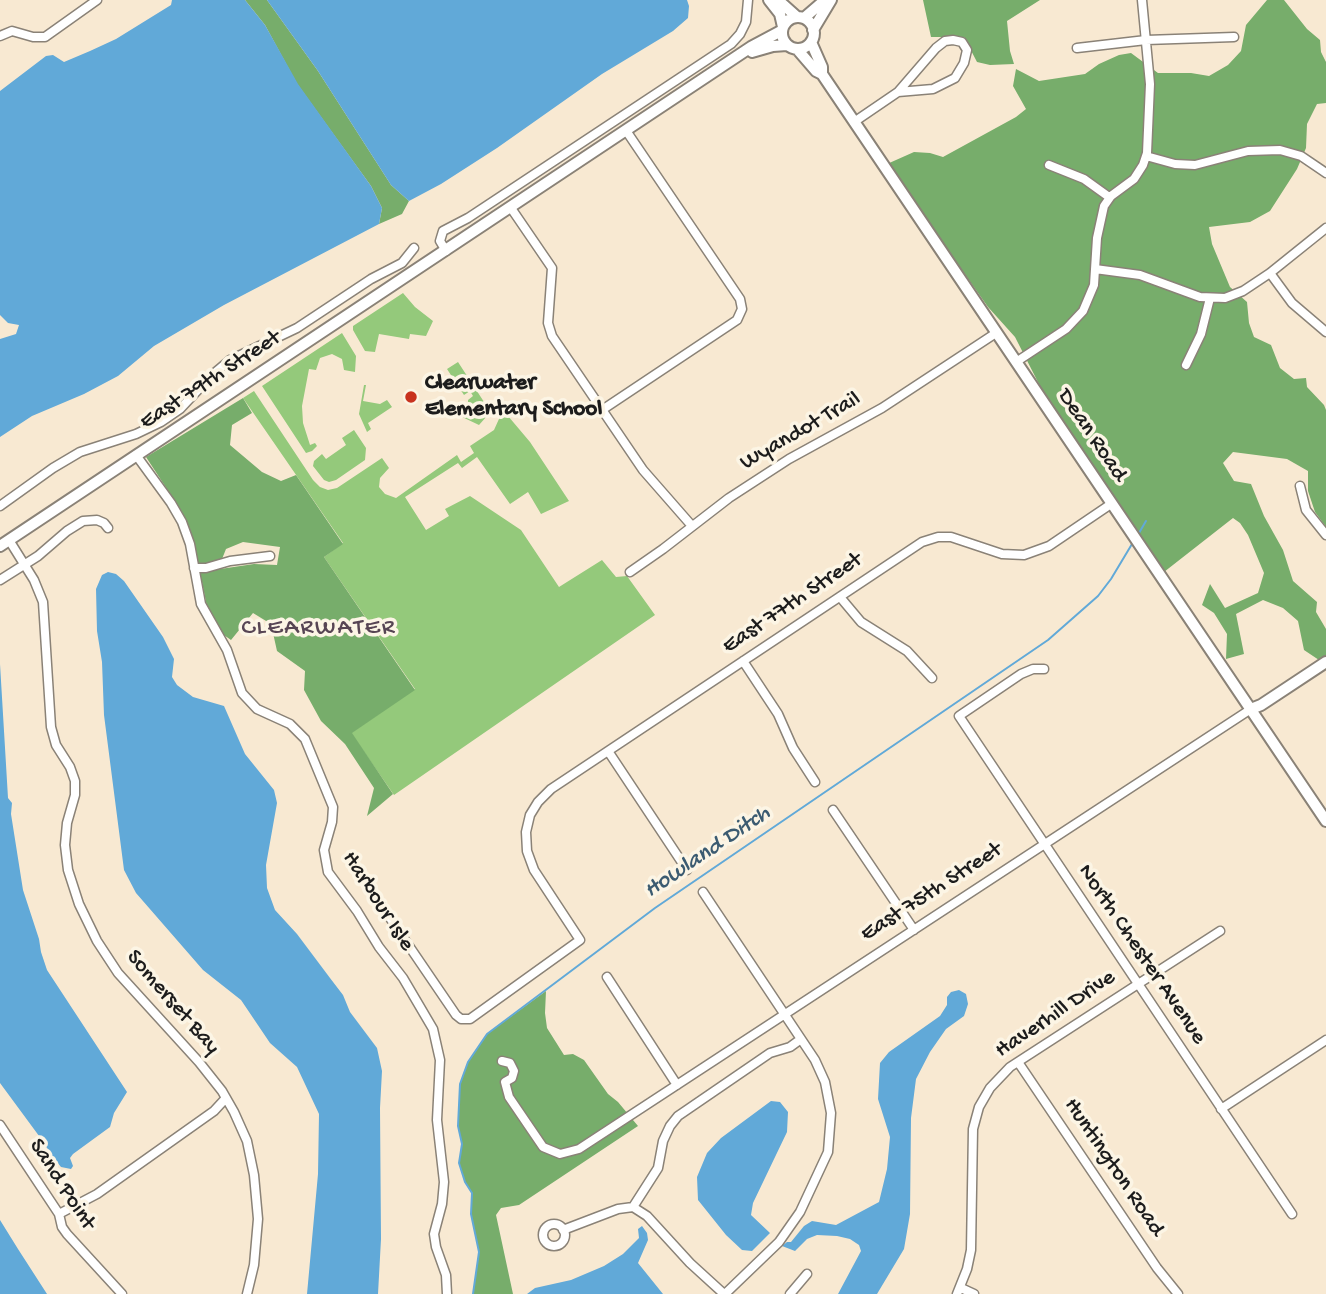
<!DOCTYPE html>
<html>
<head>
<meta charset="utf-8">
<style>
	body { margin:0 }
	canvas { display:block; background:#f8e9d2 }
</style>
</head>
<body>
<canvas width="1326" height="1294"></canvas>
<script>
const ctx = document.querySelector('canvas').getContext('2d');
ctx.lineJoin = 'round';
function fillPath(path, color) { ctx.fillStyle = color; ctx.fill(path, 'evenodd'); }
const poly = rows => new Path2D(rows.map(r => 'M' + r).join(''));
function stroke(path, color, width, dash) { ctx.strokeStyle = color; ctx.lineWidth = width; ctx.lineCap = dash ? 'butt' : 'round'; ctx.setLineDash(dash || []); ctx.stroke(path); }
function write(font, color, halo, rows, align = 'center') {
  ctx.font = font + ' "Gochi Hand",sans-serif'; ctx.lineWidth = 7; ctx.setLineDash([]); ctx.textBaseline = 'middle'; ctx.strokeStyle = halo; ctx.fillStyle = color; for (const [text, x, y, turn = 0] of rows) {
    ctx.save(); ctx.translate(x, y); ctx.rotate((+turn || 0) * Math.PI / 180); ctx.textAlign = isNaN(turn) ? turn : align; if (halo) ctx.strokeText(text, 0, 0); ctx.fillText(text, 0, 0); ctx.restore();
  }
}
fillPath(poly([
	[403,293,415,307,433,321,426,336,410,334,409,339,379,334,375,352,365,351,353,330,353,326],
	[342,333,356,356,355,372,344,370,342,359,332,354,320,358,316,370,309,369,302,406,303,423,310,445,315,443,317,446,312,451,306,453,262,386],
	[458,362,486,405,487,416,479,425,460,416,457,412,468,405,468,400,473,396,470,391,464,395,447,369],
	[364,385,366,385,363,401,380,404,387,400,392,407,368,423,371,429,367,432,359,414],
	[254,391,313,480,320,487,328,490,337,488,382,458,389,468,380,478,379,487,385,494,396,498,457,455,461,462,474,453,470,446,494,430,503,410,530,442,569,501,541,514,528,492,510,504,477,457,462,468,458,463,405,497,426,530,449,516,445,509,470,496,521,530,559,587,602,560,616,577,627,576,655,615,394,795,351,733,415,689,324,557,343,543,243,398],
	[354,430,366,448,365,460,336,480,329,482,324,480,313,466,314,461,322,454,326,459,346,445,342,438]
]), '#94c97b');
fillPath(poly([
	[245,0,267,0,318,71,391,185,409,201,402,214,379,224,382,208,371,186,297,84,265,25],
	[923,0,1040,0,1007,21,1010,51,1014,64,990,65,977,62,964,37,931,37],
	[1267,0,1284,0,1307,29,1320,40,1321,52,1326,62,1326,103,1317,104,1307,124,1306,148,1297,169,1270,211,1250,222,1209,227,1212,244,1230,287,1247,302,1249,323,1254,337,1271,345,1280,368,1294,379,1306,378,1307,387,1324,405,1326,410,1326,527,1315,512,1308,491,1308,471,1287,459,1233,452,1223,463,1234,481,1251,484,1264,516,1283,550,1293,581,1317,602,1316,612,1326,629,1326,655,1319,660,1304,650,1298,621,1283,608,1263,600,1236,614,1244,654,1226,659,1227,634,1214,613,1202,605,1210,584,1225,608,1258,593,1264,573,1248,535,1240,523,1233,518,1164,572,1042,390,1015,337,988,307,887,164,914,152,930,153,943,157,1016,117,1026,109,1013,86,1016,69,1039,81,1085,74,1099,64,1119,55,1131,53,1158,73,1191,73,1209,76,1228,65,1241,51,1246,25],
	[243,398,252,413,232,425,230,445,262,472,281,481,296,475,343,544,324,557,415,690,352,733,393,794,367,816,374,788,345,744,321,721,304,690,305,671,277,651,271,624,253,613,231,640,221,633,207,607,200,572,254,564,277,565,280,547,243,542,226,549,222,559,207,564,196,563,193,543,182,512,146,457],
	[546,991,545,1013,547,1028,564,1055,573,1054,584,1060,608,1094,618,1102,638,1126,519,1205,501,1208,496,1215,513,1294,473,1294,479,1252,471,1214,472,1193,465,1182,459,1163,462,1144,458,1126,460,1084,468,1062,487,1034]
]), '#77ad6b');
fillPath(poly([
	[172,0,245,0,265,25,298,84,371,186,382,208,379,224,224,305,154,346,118,376,84,394,32,416,0,437,0,339,16,334,19,325,8,323,0,315,0,91,46,56,53,55,64,62,90,51,116,39,171,5],
	[267,0,687,0,689,6,688,18,673,31,602,74,497,148,441,184,409,201,391,185,318,71],
	[108,572,116,574,124,581,163,637,174,659,172,677,177,685,193,697,224,706,245,754,274,790,277,803,266,865,267,888,275,910,297,934,330,978,343,995,350,1012,377,1048,382,1071,380,1108,381,1239,378,1294,307,1294,318,1174,319,1114,297,1067,270,1043,241,1000,203,970,136,893,124,870,104,715,102,662,97,631,96,589,102,575],
	[0,664,8,798,12,803,11,814,23,890,39,939,41,952,47,970,127,1092,114,1113,110,1127,73,1154,70,1158,73,1166,71,1169,61,1167,52,1156,42,1140,0,1083],
	[959,990,966,994,968,1004,964,1016,946,1029,930,1052,916,1079,911,1118,910,1214,904,1249,877,1294,838,1294,861,1251,859,1245,850,1239,837,1236,817,1235,807,1239,795,1251,782,1246,787,1242,791,1242,804,1226,812,1221,836,1225,879,1202,887,1169,890,1137,878,1099,880,1063,889,1052,940,1016,947,1005,947,997,951,992],
	[771,1101,780,1102,788,1112,787,1132,753,1203,751,1215,770,1233,752,1251,742,1250,726,1235,698,1200,697,1177,707,1153,721,1138],
	[0,1220,18,1249,47,1294,0,1294],
	[642,1226,647,1233,648,1240,638,1263,663,1294,527,1294,535,1288,571,1280,604,1266,623,1254,639,1238,638,1229]
]), '#61a9d8');
stroke(poly([
	[1139,533,1146,521],
	[473,1294,479,1252,471,1214,472,1193,465,1182,459,1163,462,1144,458,1126,460,1084,468,1062,487,1034,655,908,1048,640,1098,596,1111,579,1132,544]
]), '#61a9d8', 2);
const minor = poly([
	[0,36,12,31,33,37,45,37,97,0],
	[953,40,962,42,967,50,964,63,955,78,933,89,898,92,936,48,945,41,953,40],
	[1077,48,1146,40,1234,37],
	[854,122,898,92],
	[1146,156,1175,164,1195,165,1248,151,1280,150,1301,156,1326,173],
	[1049,165,1084,179,1109,197],
	[511,208,552,268,548,323,552,336,643,470,692,526],
	[446,251,440,241,443,231,468,218,731,44,740,34,746,22,748,0],
	[1095,269,1140,275,1200,297,1225,298,1243,291,1270,273,1326,228],
	[1270,273,1292,303,1326,332],
	[1016,362,1066,329,1083,311,1094,285,1097,238,1104,206,1111,196,1134,179,1143,165,1147,153,1150,84,1142,0],
	[1186,365,1201,334,1210,298],
	[602,410,737,320,742,309,740,299,627,132],
	[136,455,171,503,182,522,190,544,201,604,227,650,242,693,257,709,290,724,305,739,333,807,332,822,324,850,328,872,357,911,379,947,403,978,433,1029,440,1060,437,1120,444,1182,442,1204,434,1234,436,1247,446,1275,447,1294],
	[1300,486,1306,510,1326,535],
	[0,506,53,468,80,452,136,434,161,422,180,409,211,376,230,360,297,328,371,279,402,263,414,248],
	[9,540,34,580,43,602,51,727,56,745,70,767,75,781,75,795,67,823,65,845,68,870,79,904,97,941,118,973,199,1062,222,1091,234,1112,247,1141,254,1175,258,1219,254,1265,247,1294],
	[194,568,206,568,230,561,270,556],
	[630,572,663,549,729,498,789,459,882,408,996,333],
	[0,580,38,556,67,531,83,521,97,520,104,523,108,528],
	[840,597,861,622,907,651,932,678],
	[743,661,778,714,793,748,815,782],
	[1044,669,1033,669,1021,674,959,716,1292,1214],
	[608,751,687,870],
	[833,810,914,930],
	[360,874,456,1015,461,1019,470,1019,580,940,534,870,527,851,526,832,530,815,538,802,551,789,922,542,938,537,951,537,1002,554,1024,555,1049,546,1111,504],
	[703,892,815,1060,825,1082,831,1113,828,1152,800,1212,779,1242,725,1294],
	[607,977,677,1085],
	[502,1061,510,1063,514,1071,512,1078,505,1082,509,1097,543,1147,560,1154,579,1149,1251,709],
	[1018,1062,1157,1268,1178,1294],
	[1221,1109,1326,1040],
	[0,1125,59,1214,62,1227,67,1234,122,1294],
	[633,1207,658,1168,663,1141,670,1126,678,1116,770,1053,790,1047,801,1039],
	[59,1214,97,1194,214,1111,226,1098],
	'543 1235a11 11 0 1 1 22 0a11 11 0 1 1-22 0Z',
	[563,1230,618,1209,633,1207,647,1216,690,1263,724,1294],
	[961,1288,974,1294],
	[790,1294,807,1274],
	[957,1294,967,1269,971,1250,973,1129,979,1107,990,1088,1010,1067,1220,931]
]);
const tertiary = poly([
	[769,0,780,14,783,27],
	[778,0,797,17],
	'782 33a16 16 0 1 1 32 0a16 16 0 1 1-32 0Z',
	[804,18,825,0],
	[813,30,831,0],
	[811,42,822,67,822,74],
	[797,49,816,71,822,74,1326,821],
	[752,52,773,46,787,45],
	[0,546,751,47,781,31],
	[1251,709,1261,705,1326,662]
]);
stroke(minor, '#8a8277', 11);
stroke(tertiary, '#8a8277', 14);
stroke(minor, '#fff', 8);
stroke(tertiary, '#fff', 10);
for (const [x, y, r, color] of [
	[411,397,7,"#c8321e"]
]) { const dot = new Path2D(); dot.arc(x, y, r, 0, 2 * Math.PI); ctx.fillStyle = color; ctx.fill(dot); stroke(dot, '#fcf5e5', 2.5); }
write('23px', '#1c1c1c', '#fcf5e5', [
	["East 79th Street",211,381,-33],
	["Wyandot Trail",801,432,-30],
	["Dean Road",1091,436,56],
	["East 77th Street",793,604,-34],
	["East 75th Street",932,893,-33],
	["Harbour Isle",377,902,57],
	["North Chester Avenue",1141,955,56],
	["Somerset Bay",172,1003,49],
	["Haverhill Drive",1056,1015,-34],
	["Huntington Road",1113,1168,56],
	["Sand Point",61,1185,57]
]);
write('bold 23px', '#1c1c1c', '#fcf5e5', [
	["Clearwater",425,384],
	["Elementary School",425,410]
], 'left');
ctx.letterSpacing = '2px';
write('24px', '#574554', '#fcf5e5', [
	["CLEARWATER",319,629]
]);
ctx.letterSpacing = '0px';
write('italic 24px', '#3b5b71', '#fcf5e5', [
	["Howland Ditch",708,853,-34]
]);
</script>
</body>
</html>
